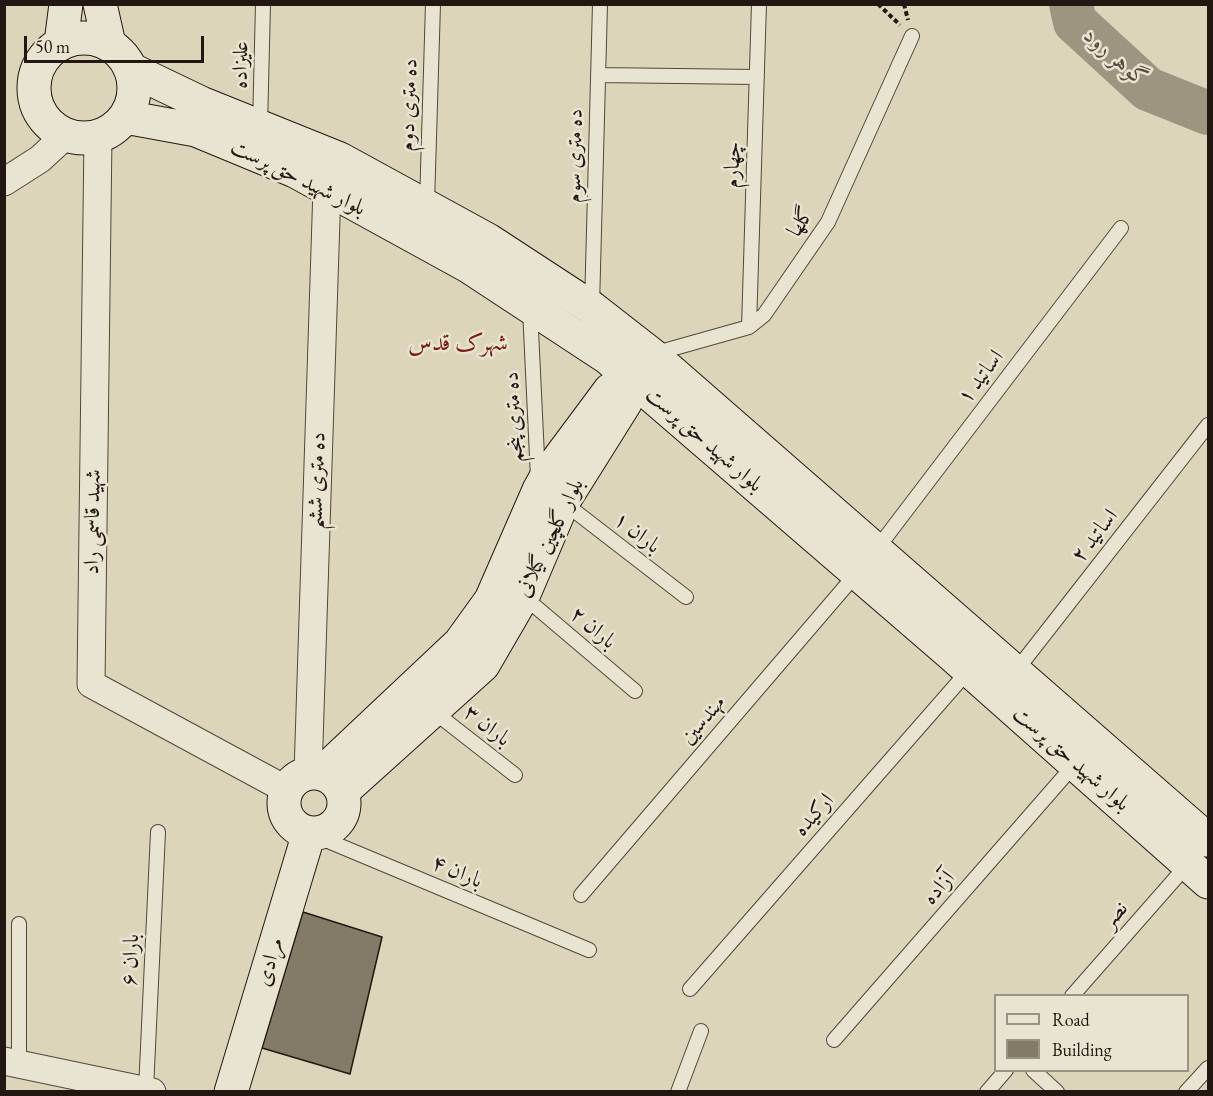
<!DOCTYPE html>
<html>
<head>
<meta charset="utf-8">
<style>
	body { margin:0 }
	#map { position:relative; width:1213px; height:1096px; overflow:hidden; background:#ddd5b9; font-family:"EB Garamond",serif }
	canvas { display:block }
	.frame { position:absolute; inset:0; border:6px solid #221811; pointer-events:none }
	.legend { position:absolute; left:994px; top:994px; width:195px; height:78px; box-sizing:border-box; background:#e9e4d2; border:2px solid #999285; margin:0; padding:8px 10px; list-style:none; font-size:18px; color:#221811 }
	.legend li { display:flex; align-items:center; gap:12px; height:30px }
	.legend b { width:30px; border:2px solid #999285 }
	.scale { position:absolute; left:24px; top:36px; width:180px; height:27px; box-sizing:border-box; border:3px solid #221811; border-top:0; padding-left:8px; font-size:18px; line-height:21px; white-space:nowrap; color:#221811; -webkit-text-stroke:4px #e9e4d2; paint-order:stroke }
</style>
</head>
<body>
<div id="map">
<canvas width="1213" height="1096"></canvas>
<div class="frame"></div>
<ul class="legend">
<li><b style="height:8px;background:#e9e4d2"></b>Road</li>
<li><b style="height:16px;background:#837a68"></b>Building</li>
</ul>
<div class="scale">50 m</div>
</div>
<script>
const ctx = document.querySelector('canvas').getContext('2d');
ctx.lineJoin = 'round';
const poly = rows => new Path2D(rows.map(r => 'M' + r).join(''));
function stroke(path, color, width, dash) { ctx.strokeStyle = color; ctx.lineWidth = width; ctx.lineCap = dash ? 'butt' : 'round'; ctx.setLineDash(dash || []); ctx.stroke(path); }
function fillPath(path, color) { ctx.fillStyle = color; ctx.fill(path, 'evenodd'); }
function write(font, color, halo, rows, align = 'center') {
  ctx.font = font + ' "EB Garamond",Amiri,serif'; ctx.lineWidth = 5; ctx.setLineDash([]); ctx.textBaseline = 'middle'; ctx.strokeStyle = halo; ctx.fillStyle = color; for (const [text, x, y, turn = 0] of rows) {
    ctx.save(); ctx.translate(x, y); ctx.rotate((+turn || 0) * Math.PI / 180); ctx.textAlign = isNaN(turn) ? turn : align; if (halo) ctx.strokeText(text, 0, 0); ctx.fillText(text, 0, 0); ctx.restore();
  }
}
stroke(poly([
	[1071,4,1075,22,1148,89,1208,113]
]), '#9d9580', 44);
const building = poly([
	[303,912,382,937,350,1074,262,1048,303,912]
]);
fillPath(building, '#837a68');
stroke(building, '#221811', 1.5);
const lane = poly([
	[598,75,757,77],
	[260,127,263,4],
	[427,204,433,4],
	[592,306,600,4],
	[530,309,538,478],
	[749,327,759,4],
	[653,354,749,327,764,315,828,222,912,36],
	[563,502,686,597],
	[876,550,1121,228],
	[523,596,635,691],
	[1015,672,1208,425],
	[433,711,515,775],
	[309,833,589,950],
	[581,895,857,573],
	[19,924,19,1064],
	[690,989,969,670],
	[1072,996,1188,864],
	[834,1040,1075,764],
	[1033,1070,1057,1092],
	[146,1090,158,832],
	[678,1092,701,1031],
	[987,1092,1006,1070],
	[1186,1092,1208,1068]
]);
const street = poly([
	[98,136,91,684,287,790],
	[4,182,40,159,66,135],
	[308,773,327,188],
	[4,1061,152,1092]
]);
const secondary = poly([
	[100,4,109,44],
	'34 88a50 50 0 1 1 100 0a50 50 0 1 1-100 0Z',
	[61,43,66,4],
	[130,69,201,103,340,159,488,240,592,308,651,354,1208,840],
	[125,117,196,130,295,171,468,266,608,358,950,653,1208,882],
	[322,773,460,643,491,600,539,490,549,472,610,390],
	'284 803a30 30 0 1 1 60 0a30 30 0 1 1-60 0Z',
	[342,792,483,665,523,596,563,502,625,403,632,378,644,364],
	[231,1092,309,833]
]);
stroke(lane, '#51473b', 16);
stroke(street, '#51473b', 29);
stroke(secondary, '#221811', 35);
stroke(poly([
	[878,4,900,25],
	[904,4,908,20]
]), '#221811', 4, [4.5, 3]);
stroke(lane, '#e9e4d2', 14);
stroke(street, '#e9e4d2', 27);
stroke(secondary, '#e9e4d2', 33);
write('22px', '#221811', '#e9e4d2', [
	["علیزاده",241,65,-89],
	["ده متری دوم",409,105,-88],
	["ده متری سوم",575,156,-89],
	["چهارم",733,165,-88],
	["بلوار شهید حق پرست",298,178,26],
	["گلها",801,222,-58],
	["اساتید ۱",981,377,-53],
	["ده متری پنجم",514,417,-93],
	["بلوار شهید حق پرست",704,440,41],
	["ده متری ششم",317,481,-88],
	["شهید قاسمی راد",93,522,-89],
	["باران ۱",637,533,38],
	["اساتید ۲",1095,536,-52],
	["بلوار گلچین گیلانی",550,538,-64],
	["باران ۲",593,628,40],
	["مهندسین",703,720,-49],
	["باران ۳",487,726,38],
	["بلوار شهید حق پرست",1071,759,41],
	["ارکیده",814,815,-49],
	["باران ۴",457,872,23],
	["آزاده",939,888,-49],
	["نصر",1115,915,-49],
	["باران ۶",131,960,-87],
	["مرادی",270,962,-73]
]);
write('italic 24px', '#534a3d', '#e9e4d2', [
	["گوهر رود",1116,58,41]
]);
write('24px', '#7a1f14', '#e9e4d2', [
	["شهرک قدس",458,343]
]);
</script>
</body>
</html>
